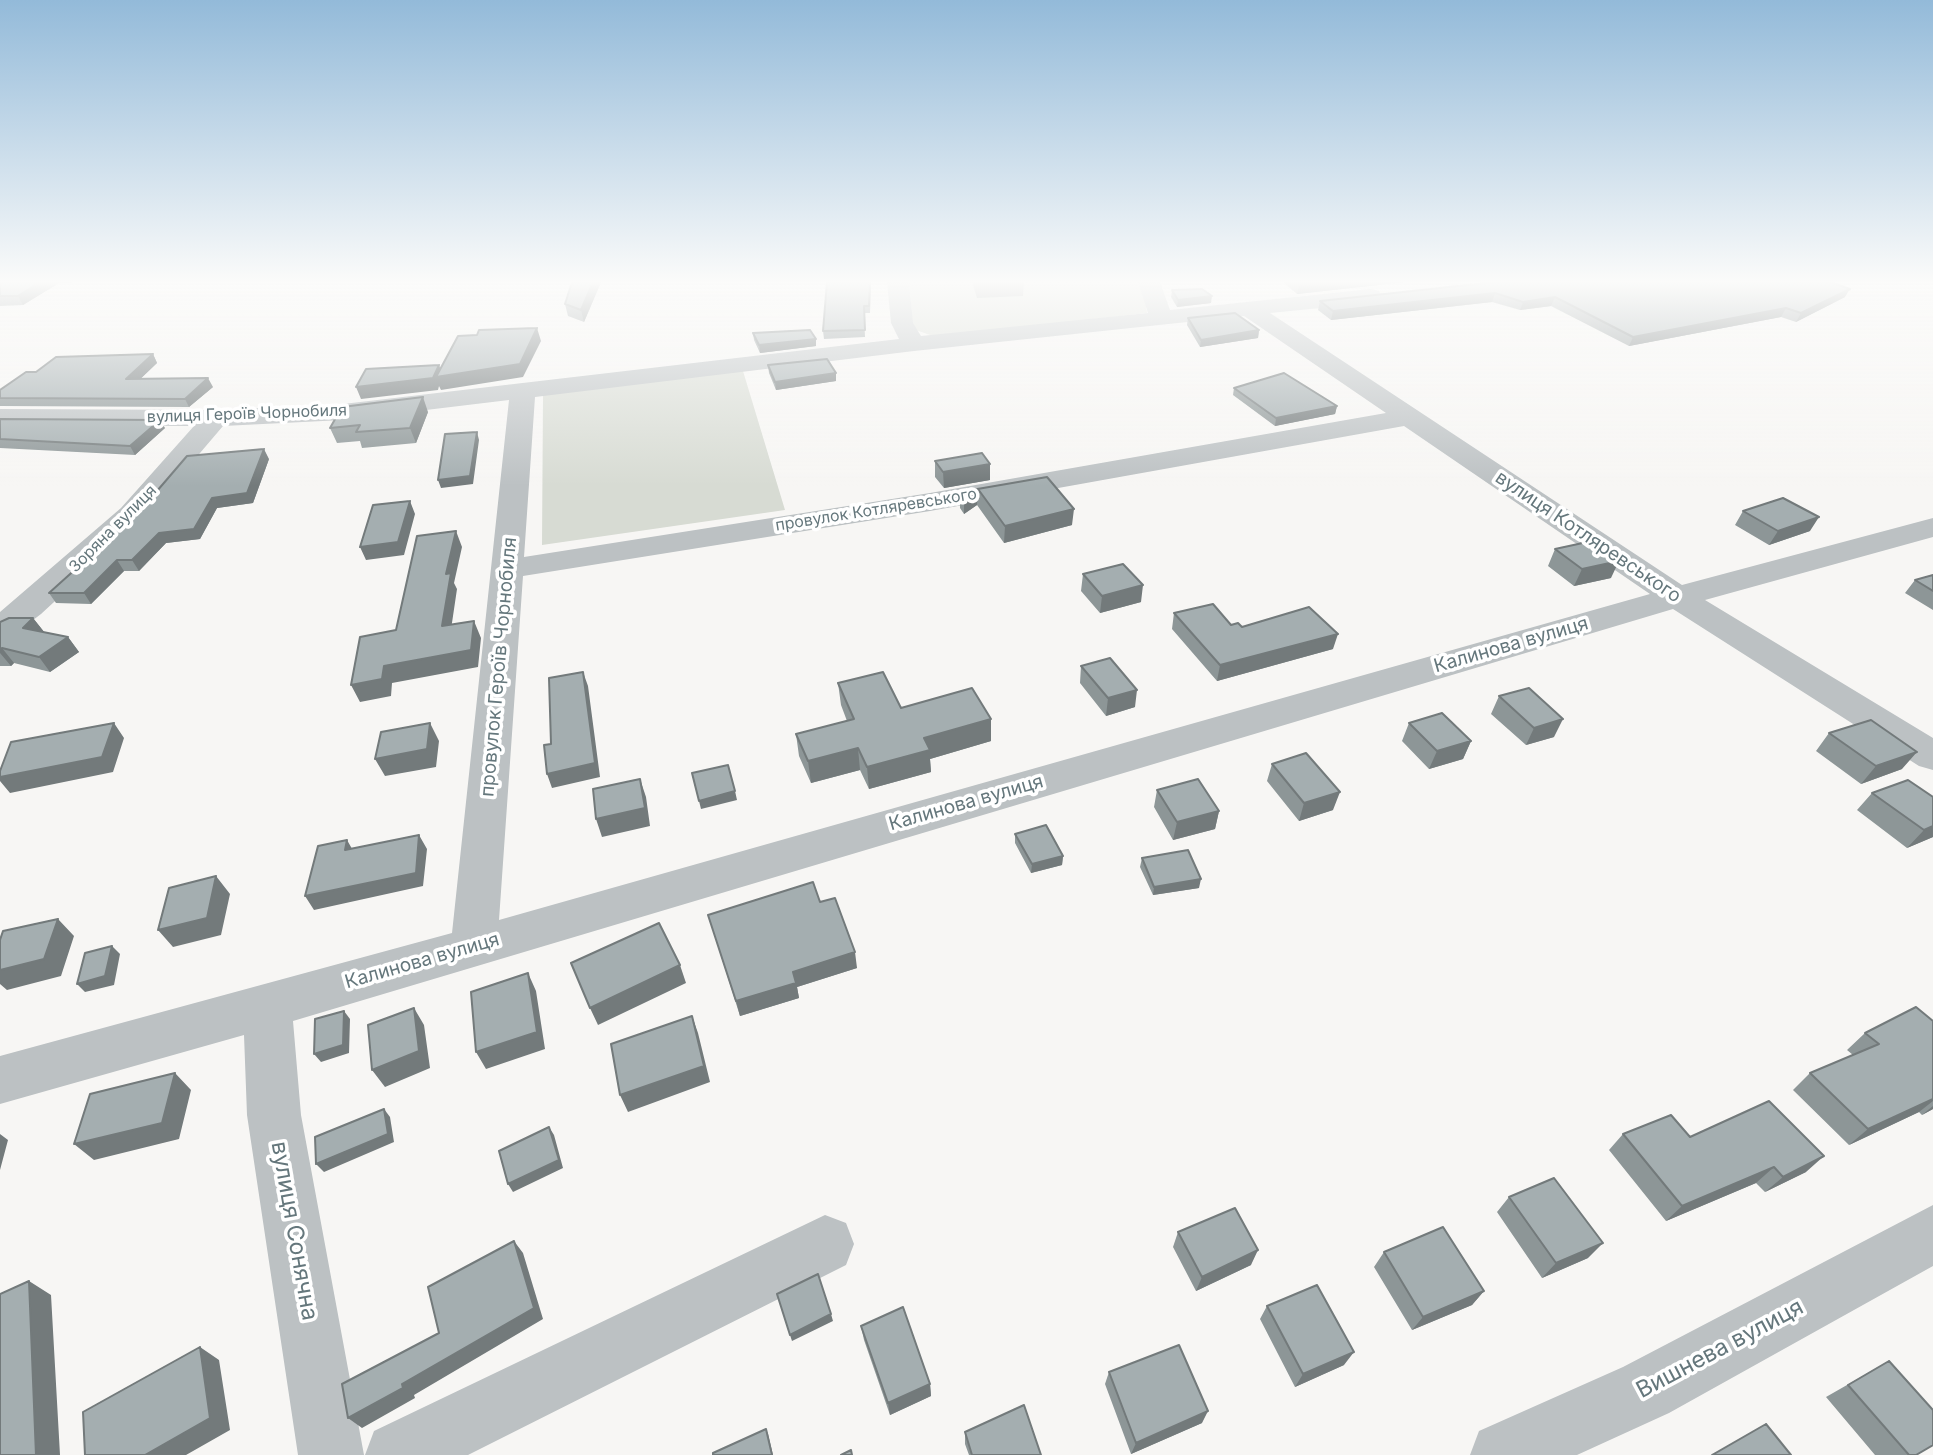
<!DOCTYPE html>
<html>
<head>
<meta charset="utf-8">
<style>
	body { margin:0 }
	canvas { display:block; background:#f7f6f4 }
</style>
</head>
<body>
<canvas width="1933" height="1455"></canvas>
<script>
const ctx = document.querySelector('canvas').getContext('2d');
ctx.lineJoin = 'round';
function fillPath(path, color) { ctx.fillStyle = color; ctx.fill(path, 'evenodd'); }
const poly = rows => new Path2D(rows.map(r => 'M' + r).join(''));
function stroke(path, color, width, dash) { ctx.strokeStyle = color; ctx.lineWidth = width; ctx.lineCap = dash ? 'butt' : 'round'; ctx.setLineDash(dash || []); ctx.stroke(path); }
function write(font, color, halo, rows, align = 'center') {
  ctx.font = font + ' Inter,sans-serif'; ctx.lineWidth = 7; ctx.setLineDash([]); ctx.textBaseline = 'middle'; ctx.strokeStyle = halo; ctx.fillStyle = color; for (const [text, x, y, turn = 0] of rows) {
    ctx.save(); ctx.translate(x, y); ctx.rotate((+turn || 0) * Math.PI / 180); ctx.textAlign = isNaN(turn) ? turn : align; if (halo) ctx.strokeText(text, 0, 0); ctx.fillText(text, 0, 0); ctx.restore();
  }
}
fillPath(poly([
	[909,282,1143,282,1147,313,936,337,913,329],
	[743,371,785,510,542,545,543,395]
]), '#d7dbd3');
fillPath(poly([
	[887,282,909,282,913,323,921,336,1148,313,1138,282,1160,282,1170,310,1371,289,1379,291,1382,296,1371,303,1270,313,1682,585,1933,518,1933,537,1705,600,1933,738,1933,770,1919,766,1673,609,293,1021,301,1115,364,1455,298,1455,247,1115,244,1035,0,1104,0,1056,452,933,509,400,343,420,223,426,143,520,41,614,12,636,0,639,0,612,121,508,194,426,0,425,0,409,215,410,343,404,899,339,891,323,887,282],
	[1244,316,1386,413,930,493,524,557,535,397,914,351,1244,316],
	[1404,426,1650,594,499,920,523,576,930,511,1404,426],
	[1933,1205,1933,1266,1669,1413,1577,1455,1470,1455,1479,1431,1623,1367,1933,1205],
	[825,1215,846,1223,854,1244,846,1265,468,1455,365,1455,374,1431,825,1215]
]), '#bcc1c3');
fillPath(poly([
	[0,282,79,282,59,283,23,305,0,306],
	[572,282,601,282,584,322,568,316,565,304],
	[871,282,870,313,864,313,865,337,824,339,823,331],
	[972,282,1024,282,1023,296,977,298],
	[1284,282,1405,282,1297,294,1284,283],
	[1495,282,1845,297,1796,322,1781,317,1629,346,1551,306,1520,310,1492,302,1331,320,1318,310,1320,301],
	[1172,290,1211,303,1177,307,1171,297],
	[1188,318,1259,330,1258,338,1200,347,1187,325],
	[753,333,816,339,816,346,760,353,754,340],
	[153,354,157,363,140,379,213,387,189,407,0,406,0,390,36,372],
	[768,365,836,373,836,381,776,390,769,373],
	[1234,388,1337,406,1335,414,1275,426,1233,395],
	[428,412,416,443,362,448,360,441,337,443,330,428],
	[0,419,165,428,135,455,0,448],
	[269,459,253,503,217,508,200,539,166,543,139,571,124,571,91,604,56,603,49,593],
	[935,461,990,464,990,480,944,488,935,477],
	[1047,477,1072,525,1004,543,977,505,964,514,960,508,960,492],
	[1743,511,1810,531,1769,545,1735,525],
	[1555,549,1611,578,1574,586,1548,566],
	[1083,574,1141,602,1100,613,1081,591],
	[1933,575,1933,610,1905,593,1915,580],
	[1174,613,1242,627,1333,649,1217,681,1172,629],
	[33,618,44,632,68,637,79,652,50,672,14,663,11,666,0,666,0,622],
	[1081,666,1135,707,1106,716,1080,683],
	[838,683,901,708,991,741,930,759,931,772,869,789,860,770,811,783,799,756,796,734,847,721,841,705],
	[1499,696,1554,737,1526,745,1491,714],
	[1409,723,1471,741,1463,759,1429,769,1402,741],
	[1829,733,1902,769,1861,784,1816,751],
	[1272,764,1333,810,1299,821,1267,781],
	[1157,790,1219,811,1215,829,1173,840,1154,807],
	[1872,793,1933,797,1933,837,1907,848,1857,810],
	[1015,834,1063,856,1062,865,1031,873,1015,843],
	[1142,858,1199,888,1153,895,1140,867],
	[820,902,857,968,797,987,799,998,740,1016,708,915],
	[1933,1021,1933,1109,1922,1115,1919,1112,1849,1145,1793,1090,1810,1073,1853,1055,1847,1050,1865,1033],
	[1623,1134,1690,1137,1806,1172,1765,1192,1756,1183,1666,1221,1609,1150],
	[1509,1197,1588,1258,1542,1278,1497,1212],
	[1178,1232,1251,1265,1196,1291,1173,1247],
	[1384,1252,1484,1291,1472,1305,1412,1330,1374,1267],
	[1267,1306,1344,1365,1295,1387,1260,1319],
	[861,1326,930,1384,931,1396,890,1415,864,1340],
	[1889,1361,1916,1455,1875,1455,1826,1397],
	[1109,1372,1202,1423,1131,1454,1105,1384],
	[965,1432,1041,1455,969,1455,965,1444]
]), '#8d9697');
fillPath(poly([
	[40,282,59,283,23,305,18,296],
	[593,282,601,282,584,322,581,310],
	[1325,282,1405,282,1297,294,1299,285],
	[1850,289,1845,297,1796,322,1801,313],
	[1495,293,1492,302,1331,320,1333,311],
	[1212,296,1211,303,1177,307,1178,300],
	[1555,297,1551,306,1520,310,1523,302],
	[1786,308,1781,317,1629,346,1633,337],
	[537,328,541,341,523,377,441,390,439,386,438,390,361,399,356,387,439,365,443,376],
	[1259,330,1258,338,1200,347,1201,340],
	[816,339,816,346,760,353,759,345],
	[153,354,157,363,131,388,126,379],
	[836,373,836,381,776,390,775,382],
	[208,378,213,387,189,407,185,399],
	[423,397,428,412,416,443,410,428],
	[1337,406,1335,414,1275,426,1276,418],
	[160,420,165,428,135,455,130,446],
	[477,432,479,440,473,484,441,488,438,480],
	[264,449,269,459,253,503,217,508,200,539,166,543,139,571,132,560,159,533,212,498],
	[990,464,990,480,944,488,943,472],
	[978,489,977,505,964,514,964,498],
	[410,501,415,514,404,555,366,560,360,547],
	[1074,509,1072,525,1004,543,1005,526],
	[1819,517,1810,531,1769,545,1778,531],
	[456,531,462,547,454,583,457,589,449,643,442,626,446,574],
	[117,560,124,571,91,604,84,593],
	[1619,561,1611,578,1574,586,1582,569],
	[1143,585,1141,602,1100,613,1102,596],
	[33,618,45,633,23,628],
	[474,621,481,638,478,667,392,683,391,696,360,702,351,685,384,666],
	[1338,634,1333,649,1217,681,1220,665],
	[68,637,79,652,50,672,39,657],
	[2,648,14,663,11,666,0,653,0,650],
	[583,672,588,686,600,777,552,788,547,774],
	[1137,690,1135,707,1106,716,1108,698],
	[991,719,991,741,930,759,931,772,869,789,867,767,924,738],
	[1563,719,1554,737,1526,745,1534,728],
	[114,723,124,738,113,772,10,793,0,781,0,777],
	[430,723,439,741,436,767,385,776,375,759],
	[1471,741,1463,759,1429,769,1437,751],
	[858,748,860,770,811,783,808,761],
	[1917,752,1902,769,1861,784,1876,766],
	[640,779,646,797,650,826,602,837,596,819],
	[735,791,737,800,701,809,699,801],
	[1340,792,1333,810,1299,821,1304,803],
	[1219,811,1215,829,1173,840,1177,822],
	[1933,826,1933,837,1907,848,1924,830],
	[419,835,427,849,423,886,314,910,305,896],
	[347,840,355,854,345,850],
	[1063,856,1062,865,1031,873,1032,864],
	[216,876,230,894,221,935,173,947,158,930],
	[1201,879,1199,888,1153,895,1154,887],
	[58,919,74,936,61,976,7,990,0,984,0,970],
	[112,946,120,954,114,985,85,992,77,984],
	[855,952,857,968,797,987,799,998,740,1016,736,1001,793,972],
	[680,965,686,983,598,1025,590,1008],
	[528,973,536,991,545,1049,486,1069,476,1052],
	[414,1008,424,1025,430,1068,385,1087,372,1070],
	[344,1011,350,1019,349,1053,321,1062,314,1054],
	[692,1016,698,1033,710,1082,628,1112,620,1095],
	[175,1073,191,1090,179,1139,94,1160,74,1144],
	[1933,1099,1933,1101,1919,1112,1849,1145,1868,1129],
	[1933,1106,1933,1109,1922,1115],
	[384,1109,390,1117,394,1142,324,1172,316,1164],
	[549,1127,554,1135,563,1168,513,1192,508,1184],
	[0,1134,8,1140,0,1170],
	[1824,1156,1806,1172,1765,1192,1783,1177],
	[1774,1167,1756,1183,1666,1221,1682,1206],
	[514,1241,523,1253,543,1319,414,1395,415,1398,362,1428,348,1418,402,1384],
	[1603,1243,1588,1258,1542,1278,1556,1263],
	[1258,1250,1251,1265,1196,1291,1202,1277],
	[29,1281,51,1295,60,1455,36,1455],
	[1484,1291,1472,1305,1412,1330,1423,1317],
	[831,1314,833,1321,792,1341,790,1335],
	[200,1347,219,1360,230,1430,186,1455,145,1455],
	[1354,1352,1344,1365,1295,1387,1303,1374],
	[930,1384,931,1396,890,1415,888,1403],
	[1208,1411,1202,1423,1131,1454,1136,1443],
	[766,1429,768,1434,773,1455,772,1455]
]), '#737a7b');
const building = poly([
	[0,282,40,282,18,296,0,296,0,282],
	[572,282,593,282,581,310,565,304,572,282],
	[827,282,870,282,869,306,864,306,865,330,823,331,827,282],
	[1295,282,1325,282,1299,285,1295,282],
	[1495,282,1830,282,1850,289,1801,313,1786,308,1633,337,1555,297,1523,302,1495,293,1333,311,1320,301,1495,282],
	[1202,289,1212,296,1178,300,1172,290,1202,289],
	[1235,313,1259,330,1201,340,1188,318,1235,313],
	[537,328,520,364,436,377,458,336,477,335,479,330,537,328],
	[810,330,816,339,759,345,753,333,810,330],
	[153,354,126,379,208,378,185,399,0,398,0,390,26,372,36,372,56,357,153,354],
	[827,359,836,373,775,382,768,365,827,359],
	[439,365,433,378,356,387,366,369,439,365],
	[1284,373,1337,406,1276,418,1234,388,1284,373],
	[423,397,410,428,356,432,360,425,330,428,342,407,423,397],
	[0,419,160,420,130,446,0,439,0,419],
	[477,432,470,476,438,480,445,434,477,432],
	[264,449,247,493,212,498,194,529,159,533,132,560,117,560,84,593,49,593,139,512,187,456,264,449],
	[982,453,990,464,943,472,935,461,982,453],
	[1047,477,1074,509,1005,526,978,489,964,498,960,492,1047,477],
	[1783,498,1819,517,1778,531,1743,511,1783,498],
	[410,501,398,542,360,547,373,505,410,501],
	[456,531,446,574,451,573,442,626,474,621,471,650,384,666,382,679,351,685,360,637,396,630,417,536,456,531],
	[1592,541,1619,561,1582,569,1555,549,1592,541],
	[1123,564,1143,585,1102,596,1083,574,1123,564],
	[1933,575,1933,591,1915,580,1933,575],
	[1213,604,1231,625,1238,623,1242,627,1309,607,1338,634,1220,665,1174,613,1213,604],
	[9,618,33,618,23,628,68,637,39,657,2,648,0,650,0,622,9,618],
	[1110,658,1137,690,1108,698,1081,666,1110,658],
	[583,672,595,763,547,774,544,745,551,744,549,678,583,672],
	[883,672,901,708,972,688,991,719,924,738,930,750,867,767,858,748,808,761,796,734,854,719,838,683,883,672],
	[1529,688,1563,719,1534,728,1499,696,1529,688],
	[1442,713,1471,741,1437,751,1409,723,1442,713],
	[1871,720,1917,752,1876,766,1829,733,1871,720],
	[114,723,102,757,0,777,0,771,11,742,114,723],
	[430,723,427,749,375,759,381,732,430,723],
	[1306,753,1340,792,1304,803,1272,764,1306,753],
	[728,765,735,791,699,801,692,773,728,765],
	[640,779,645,808,596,819,593,789,640,779],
	[1198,779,1219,811,1177,822,1157,790,1198,779],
	[1908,780,1933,797,1933,826,1924,830,1872,793,1908,780],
	[1046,825,1063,856,1032,864,1015,834,1046,825],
	[419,835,416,873,305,896,318,846,347,840,345,850,419,835],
	[1188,850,1201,879,1154,887,1142,858,1188,850],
	[216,876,207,918,158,930,169,888,216,876],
	[813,882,820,902,835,898,855,952,793,972,796,983,736,1001,708,915,813,882],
	[58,919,44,959,0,970,0,940,3,931,58,919],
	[659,923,680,965,590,1008,571,963,659,923],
	[112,946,105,976,77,984,85,953,112,946],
	[528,973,537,1032,476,1052,471,992,528,973],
	[1916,1007,1933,1021,1933,1099,1868,1129,1810,1073,1879,1044,1865,1033,1916,1007],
	[414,1008,419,1051,372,1070,368,1025,414,1008],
	[344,1011,343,1045,314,1054,315,1019,344,1011],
	[692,1016,704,1066,620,1095,611,1044,692,1016],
	[175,1073,162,1123,74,1144,90,1094,175,1073],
	[1769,1101,1824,1156,1783,1177,1774,1167,1682,1206,1623,1134,1671,1115,1690,1137,1769,1101],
	[384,1109,388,1134,316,1164,315,1137,384,1109],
	[549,1127,559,1160,508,1184,499,1151,549,1127],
	[1554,1178,1603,1243,1556,1263,1509,1197,1554,1178],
	[1235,1208,1258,1250,1202,1277,1178,1232,1235,1208],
	[1443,1227,1484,1291,1423,1317,1384,1252,1443,1227],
	[514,1241,534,1308,402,1384,403,1388,348,1418,342,1384,439,1333,428,1287,514,1241],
	[818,1274,831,1314,790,1335,777,1294,818,1274],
	[29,1281,36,1455,0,1455,0,1294,29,1281],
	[1317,1285,1354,1352,1303,1374,1267,1306,1317,1285],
	[903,1307,930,1384,888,1403,861,1326,903,1307],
	[1179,1345,1208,1411,1136,1443,1109,1372,1179,1345],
	[200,1347,210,1418,145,1455,85,1455,83,1412,200,1347],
	[1889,1361,1933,1410,1933,1445,1916,1455,1909,1455,1848,1385,1889,1361],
	[1024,1405,1041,1455,972,1455,965,1432,1024,1405],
	[1766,1424,1791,1455,1712,1455,1766,1424],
	[766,1429,772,1455,713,1455,713,1453,766,1429],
	[851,1450,852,1455,841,1455,851,1450]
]);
fillPath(building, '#a4aeb0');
stroke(building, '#737a7b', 2);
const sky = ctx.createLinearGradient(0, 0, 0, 486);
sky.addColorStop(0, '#93bad9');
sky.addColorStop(0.58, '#fbfbfa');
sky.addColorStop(1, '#fbfbfa00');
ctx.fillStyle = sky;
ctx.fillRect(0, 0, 1933, 486);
write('16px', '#65777c', '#fff', [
	["вулиця Героїв Чорнобиля",247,414,-2],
	["провулок Котляревського",876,510,-9],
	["Зоряна вулиця",113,529,-45]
]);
write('19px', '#65777c', '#fff', [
	["вулиця Котляревського",1588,537,34],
	["Калинова вулиця",1511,645,-16],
	["провулок Героїв Чорнобиля",499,667,-85],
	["Калинова вулиця",966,803,-16],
	["Калинова вулиця",422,961,-16]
]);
write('23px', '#65777c', '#fff', [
	["вулиця Сонячна",294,1231,80],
	["Вишнева вулиця",1720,1349,-28]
]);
</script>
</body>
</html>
